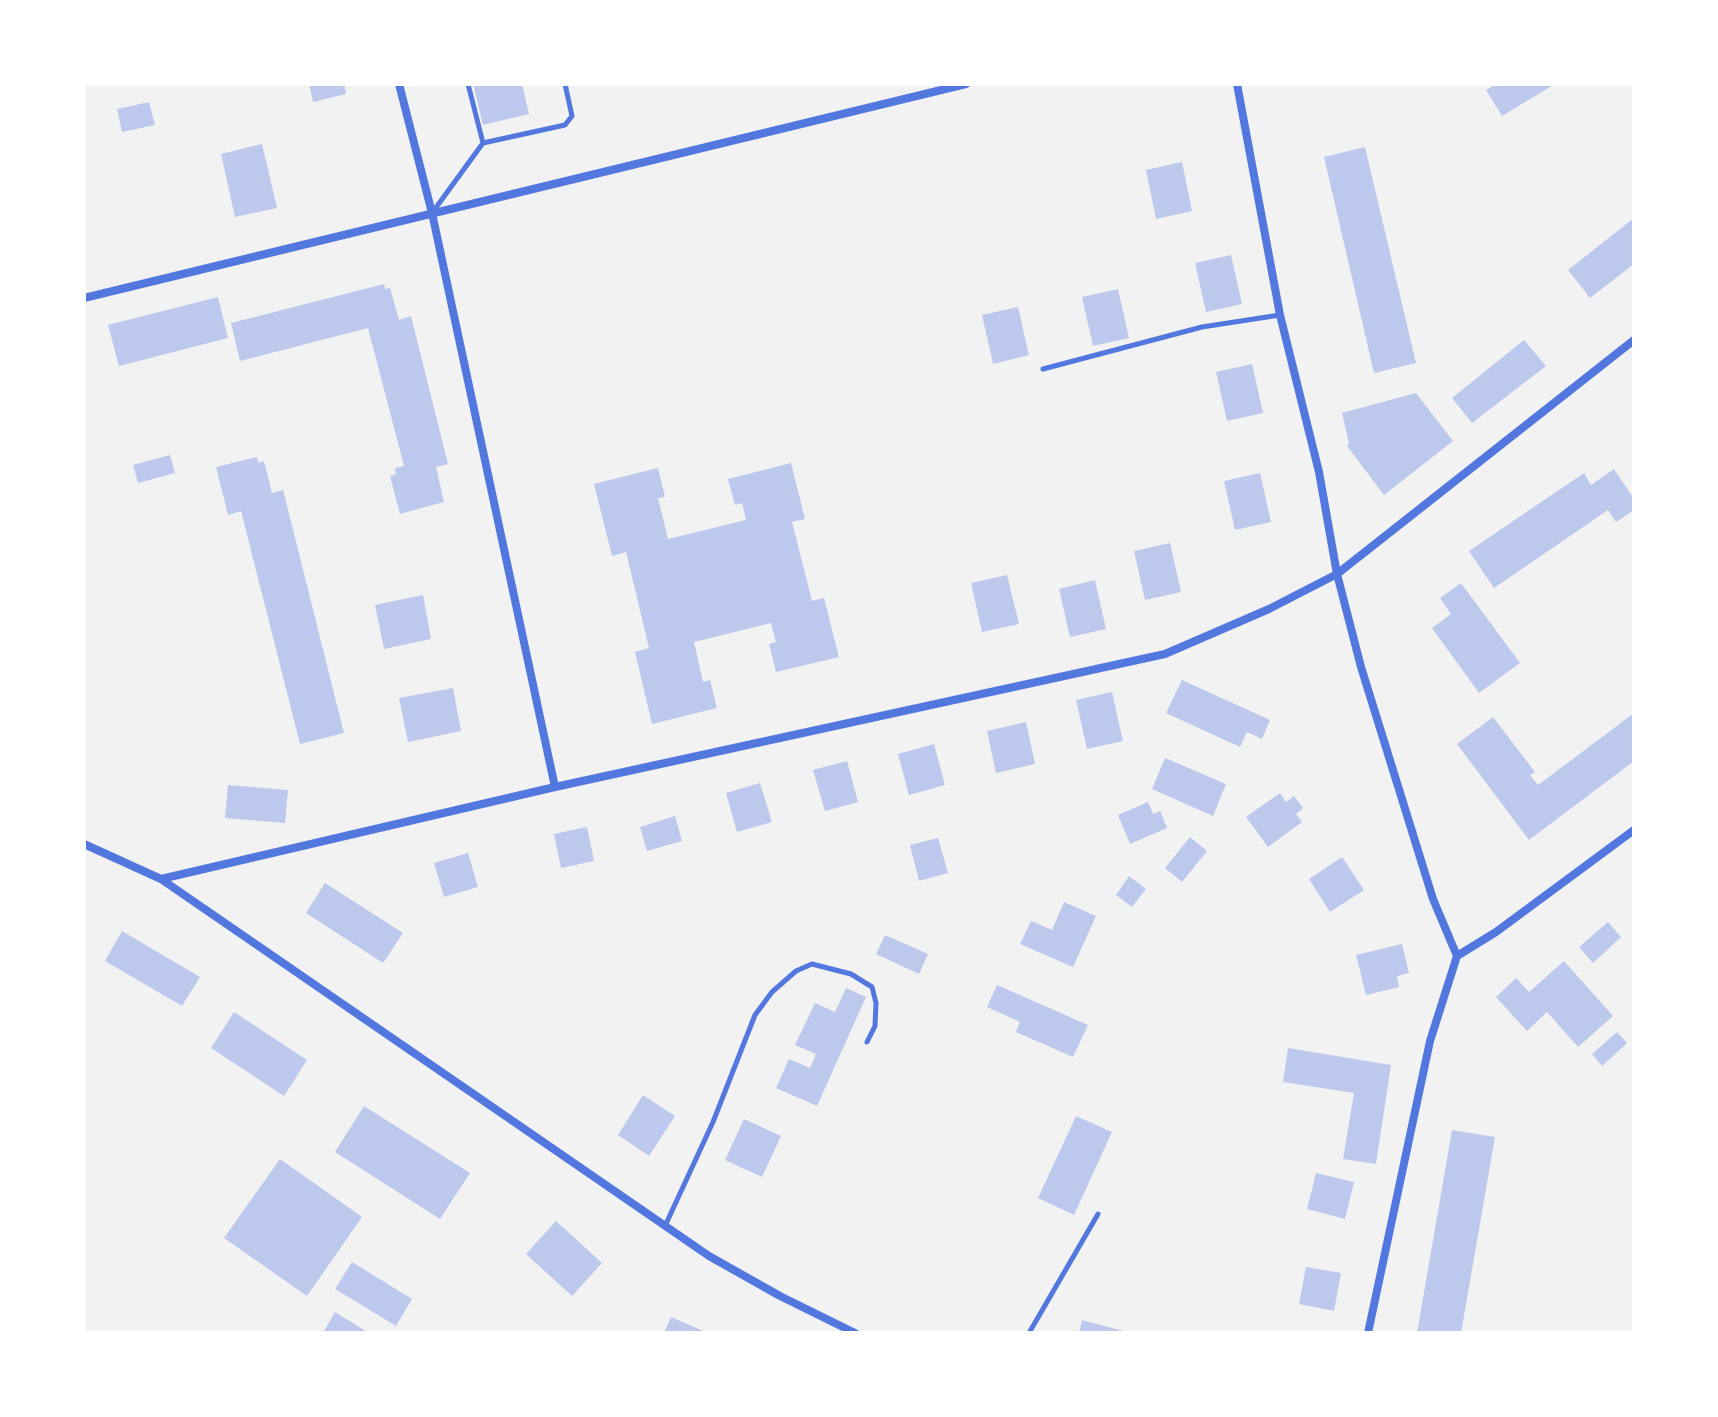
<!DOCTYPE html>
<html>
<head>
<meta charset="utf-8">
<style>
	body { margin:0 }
	#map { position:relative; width:1718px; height:1417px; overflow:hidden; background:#f2f2f2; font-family:"Playfair Display",serif }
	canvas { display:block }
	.frame { position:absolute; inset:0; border:86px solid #fff; pointer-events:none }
</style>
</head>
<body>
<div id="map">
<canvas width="1718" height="1417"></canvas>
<div class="frame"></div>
</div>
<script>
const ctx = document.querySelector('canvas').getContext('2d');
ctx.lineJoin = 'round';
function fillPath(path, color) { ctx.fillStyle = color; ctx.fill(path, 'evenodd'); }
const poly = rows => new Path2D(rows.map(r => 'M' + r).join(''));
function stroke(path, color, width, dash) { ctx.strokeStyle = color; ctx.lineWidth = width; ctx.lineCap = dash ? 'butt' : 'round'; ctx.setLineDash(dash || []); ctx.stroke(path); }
fillPath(poly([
	[309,84,344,84,346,94,313,102],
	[473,84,522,84,529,114,483,125],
	[1496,84,1555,84,1502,116,1486,90],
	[149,102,155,125,122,132,117,109],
	[262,144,277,208,235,217,221,154],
	[1365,147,1416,363,1374,373,1324,157],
	[1182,162,1192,211,1156,219,1146,170],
	[1634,218,1634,264,1590,298,1568,270],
	[1231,255,1242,304,1206,312,1195,263],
	[384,284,385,289,390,288,399,320,411,316,448,464,436,467,444,502,400,514,390,476,396,474,395,468,404,466,368,328,240,361,231,323],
	[1118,289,1129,338,1093,346,1082,297],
	[218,297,228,338,119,366,108,325],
	[1018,307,1029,355,993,364,982,315],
	[1524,340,1546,366,1472,423,1452,398],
	[1252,364,1263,413,1227,421,1216,372],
	[1416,393,1453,441,1384,495,1347,446,1349,444,1342,413],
	[170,455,175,473,138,483,133,465],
	[257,457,258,463,264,461,272,493,283,490,344,733,300,744,241,511,228,515,216,467],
	[791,463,805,519,792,522,812,601,824,598,839,657,776,672,769,644,776,642,771,623,694,642,703,682,710,680,717,708,652,724,635,652,649,648,626,552,612,556,594,484,658,468,665,497,658,498,668,539,746,520,742,503,735,505,728,479],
	[1614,469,1634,499,1634,510,1616,522,1608,510,1494,588,1469,551,1584,473,1591,485],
	[1260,473,1271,522,1235,530,1224,481],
	[1170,543,1181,592,1145,600,1134,551],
	[1007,575,1019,624,982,632,971,583],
	[1095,580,1106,629,1070,637,1059,589],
	[1461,583,1520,663,1479,693,1432,628,1451,614,1440,598],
	[423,595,431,639,384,649,375,605],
	[1182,680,1270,720,1262,739,1247,732,1240,747,1166,713],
	[453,688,461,731,408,742,399,698],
	[1112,692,1123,741,1087,749,1076,700],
	[1634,713,1634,761,1529,840,1457,744,1493,717,1535,772,1530,775,1538,785],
	[1026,722,1035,764,996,773,987,731],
	[934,744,945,785,909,795,898,754],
	[1165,758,1226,784,1213,816,1152,789],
	[847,761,858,802,825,811,813,770],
	[760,783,772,822,737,832,726,793],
	[228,785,288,790,285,823,225,818],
	[1280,793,1286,802,1294,796,1303,808,1296,814,1302,822,1268,847,1246,817],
	[1148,802,1153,814,1160,811,1167,828,1130,844,1118,815],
	[675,816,682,841,647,851,640,827],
	[587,827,594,861,561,868,554,834],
	[1190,837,1207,851,1182,882,1165,868],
	[938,838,948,873,919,881,910,845],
	[468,853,478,887,444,897,434,863],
	[1342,857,1364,890,1330,912,1309,879],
	[1129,876,1146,889,1132,907,1116,895],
	[325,883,403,933,383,963,306,913],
	[1064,902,1096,916,1073,967,1020,944,1031,921,1052,930],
	[1608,922,1621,937,1593,963,1579,947],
	[122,931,200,977,182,1006,105,961],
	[885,935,928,954,919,974,876,954],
	[1402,944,1409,973,1397,976,1399,987,1366,995,1356,955],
	[1564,961,1613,1016,1578,1047,1547,1012,1527,1031,1496,997,1516,978,1529,992],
	[997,985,1088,1025,1073,1057,1016,1032,1020,1022,987,1007],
	[846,988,866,997,817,1106,776,1088,789,1059,810,1068,816,1054,795,1045,815,1003,835,1012],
	[234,1012,307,1060,284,1096,211,1048],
	[1617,1032,1627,1043,1602,1066,1592,1054],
	[1288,1048,1391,1065,1376,1164,1343,1159,1354,1093,1283,1082],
	[643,1095,675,1116,649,1156,618,1135],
	[364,1106,470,1173,440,1219,335,1152],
	[1076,1116,1112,1132,1074,1215,1038,1198],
	[744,1119,781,1136,762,1177,725,1160],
	[1452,1130,1495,1137,1461,1333,1417,1333],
	[280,1159,362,1217,307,1296,224,1238],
	[1316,1173,1354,1182,1345,1219,1307,1209],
	[556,1221,602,1263,572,1296,526,1254],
	[352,1262,412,1299,396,1326,335,1289],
	[1306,1267,1341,1273,1334,1311,1299,1304],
	[335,1312,369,1333,323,1333],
	[671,1317,708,1333,664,1333],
	[1082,1320,1127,1332,1127,1333,1079,1333]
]), '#bdc9ec');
stroke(poly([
	[468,84,483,143],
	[432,213,483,143,565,125,572,116,565,84],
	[1043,369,1202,327,1280,315],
	[665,1226,713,1122,755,1015,772,992,796,971,812,964,851,974,872,987,876,1003,875,1026,867,1042],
	[1029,1333,1098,1214]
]), '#5277de', 5);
stroke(poly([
	[399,84,432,213,555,787],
	[1237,84,1280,315,1319,472,1337,574,1361,667,1433,899,1457,956],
	[84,298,966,84],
	[84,844,161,879,709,1256,780,1296,855,1333],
	[161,879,555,787,1165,654,1269,609,1337,574,1634,340],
	[1368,1333,1430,1041,1457,956,1496,932,1634,830]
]), '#5277de', 8);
</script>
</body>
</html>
